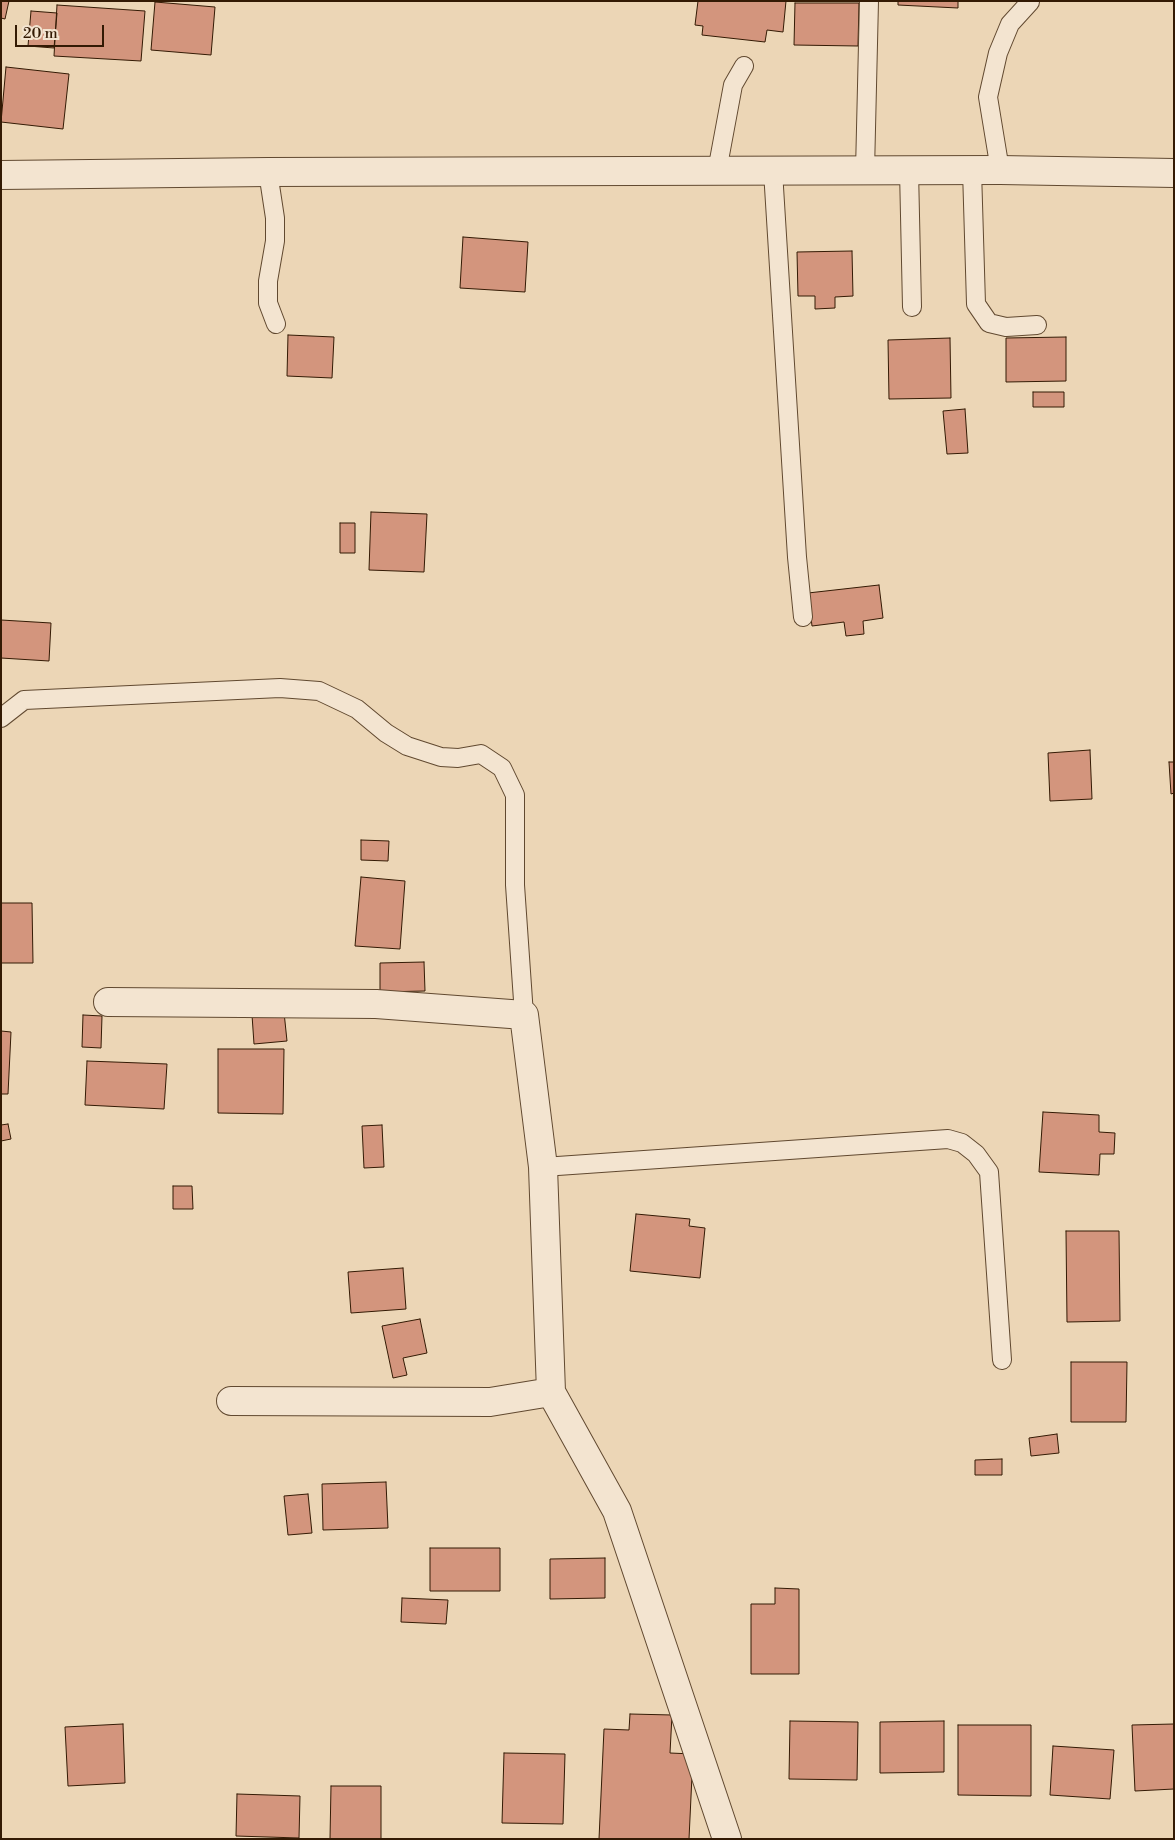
<!DOCTYPE html>
<html>
<head>
<meta charset="utf-8">
<style>
	body { margin:0 }
	#map { position:relative; width:1175px; height:1840px; overflow:hidden; background:#ecd6b6; font-family:"Libre Bodoni",serif }
	canvas { display:block }
	.frame { position:absolute; inset:0; border:2px solid #331a04; pointer-events:none }
	.scale { position:absolute; left:15px; top:25px; width:89px; height:22px; box-sizing:border-box; border:2px solid #331a04; border-top:0; padding-left:6px; font-size:15px; line-height:18px; white-space:nowrap; color:#331a04; -webkit-text-stroke:4px #f3e4d0; paint-order:stroke }
</style>
</head>
<body>
<div id="map">
<canvas width="1175" height="1840"></canvas>
<div class="frame"></div>
<div class="scale">20 m</div>
</div>
<script>
const ctx = document.querySelector('canvas').getContext('2d');
ctx.lineJoin = 'round';
function fillPath(path, color) { ctx.fillStyle = color; ctx.fill(path, 'evenodd'); }
const poly = rows => new Path2D(rows.map(r => 'M' + r).join(''));
function stroke(path, color, width, dash) { ctx.strokeStyle = color; ctx.lineWidth = width; ctx.lineCap = dash ? 'butt' : 'round'; ctx.setLineDash(dash || []); ctx.stroke(path); }
const building = poly([
	[1,1,9,1,5,19,1,18,1,1],
	[698,1,786,1,783,32,767,30,765,42,702,35,703,26,695,25,698,1],
	[898,1,958,1,958,8,898,5,898,1],
	[155,2,215,7,211,55,151,50,155,2],
	[795,3,859,3,858,46,794,45,795,3],
	[57,5,145,11,141,61,54,56,57,5],
	[31,11,57,13,54,48,28,46,31,11],
	[6,67,69,74,63,129,1,122,6,67],
	[463,237,528,242,525,292,460,288,463,237],
	[852,251,853,296,835,297,835,308,815,309,815,296,798,296,797,252,852,251],
	[288,335,334,337,332,378,287,376,288,335],
	[1066,337,1066,381,1006,382,1006,338,1066,337],
	[950,338,951,398,889,399,888,340,950,338],
	[1033,392,1064,392,1064,407,1033,407,1033,392],
	[965,409,968,453,947,454,943,411,965,409],
	[371,512,427,514,424,572,369,570,371,512],
	[340,523,355,523,355,553,340,553,340,523],
	[879,585,883,618,863,621,864,634,846,636,844,622,812,626,808,593,879,585],
	[1,620,51,623,49,661,1,658,1,620],
	[1090,750,1092,799,1050,801,1048,753,1090,750],
	[1169,762,1174,762,1174,793,1171,794,1169,762],
	[361,840,389,841,388,861,361,860,361,840],
	[361,877,405,881,400,949,355,946,361,877],
	[1,903,32,903,33,963,1,963,1,903],
	[424,962,425,991,380,992,380,963,424,962],
	[284,1012,287,1041,254,1044,252,1015,284,1012],
	[83,1015,102,1016,101,1048,82,1047,83,1015],
	[1,1031,11,1032,8,1094,1,1094,1,1031],
	[218,1049,284,1049,283,1114,218,1113,218,1049],
	[87,1061,167,1064,164,1109,85,1105,87,1061],
	[1043,1112,1099,1115,1099,1132,1115,1133,1114,1154,1100,1154,1099,1175,1039,1172,1043,1112],
	[8,1124,11,1139,1,1141,1,1125,8,1124],
	[382,1125,384,1167,364,1168,362,1126,382,1125],
	[173,1186,192,1186,193,1209,173,1209,173,1186],
	[636,1214,690,1219,689,1226,705,1228,700,1278,630,1271,636,1214],
	[1066,1231,1119,1231,1120,1321,1067,1322,1066,1231],
	[403,1268,406,1309,351,1313,348,1272,403,1268],
	[420,1319,427,1353,403,1358,407,1375,393,1378,382,1326,420,1319],
	[1071,1362,1127,1362,1126,1422,1071,1422,1071,1362],
	[1057,1434,1059,1453,1031,1456,1029,1438,1057,1434],
	[1002,1459,1002,1475,975,1475,975,1460,1002,1459],
	[386,1482,388,1528,323,1530,322,1484,386,1482],
	[308,1494,312,1533,288,1535,284,1496,308,1494],
	[430,1548,500,1548,500,1591,430,1591,430,1548],
	[605,1558,605,1598,550,1599,550,1559,605,1558],
	[775,1588,799,1589,799,1674,751,1674,751,1604,775,1604,775,1588],
	[402,1598,448,1600,446,1624,401,1622,402,1598],
	[630,1714,672,1715,670,1753,693,1754,689,1839,599,1839,604,1729,629,1730,630,1714],
	[790,1721,858,1722,857,1780,789,1779,790,1721],
	[944,1721,944,1772,880,1773,880,1722,944,1721],
	[123,1724,125,1783,68,1786,65,1727,123,1724],
	[1174,1724,1174,1789,1135,1791,1132,1725,1174,1724],
	[958,1725,1031,1725,1031,1796,958,1795,958,1725],
	[1053,1746,1114,1750,1110,1799,1050,1795,1053,1746],
	[504,1753,565,1754,563,1824,502,1823,504,1753],
	[331,1786,381,1786,381,1839,330,1839,331,1786],
	[237,1794,300,1796,299,1838,236,1836,237,1794]
]);
fillPath(building, '#d3957d');
stroke(building, '#331a04', 1);
const lane = poly([
	[909,170,912,307],
	[972,170,976,304,989,323,1006,327,1037,325],
	[1000,170,988,97,998,53,1010,24,1030,2],
	[717,171,733,85,744,66],
	[773,171,797,557,803,617],
	[865,171,869,1],
	[268,172,275,218,275,241,268,281,268,303,276,324],
	[1,718,24,700,280,688,319,691,357,709,386,733,407,746,441,757,458,758,481,754,502,768,515,795,515,885,524,1015],
	[543,1167,948,1139,962,1143,976,1154,989,1172,1002,1360]
]);
const street = poly([
	[1,175,268,172,1000,170,1174,173],
	[108,1002,376,1004,524,1015,543,1167,551,1392],
	[231,1401,490,1402,551,1392,617,1511,727,1839]
]);
stroke(lane, '#614930', 20);
stroke(street, '#614930', 30);
stroke(lane, '#f3e4d0', 18);
stroke(street, '#f3e4d0', 28);
</script>
</body>
</html>
